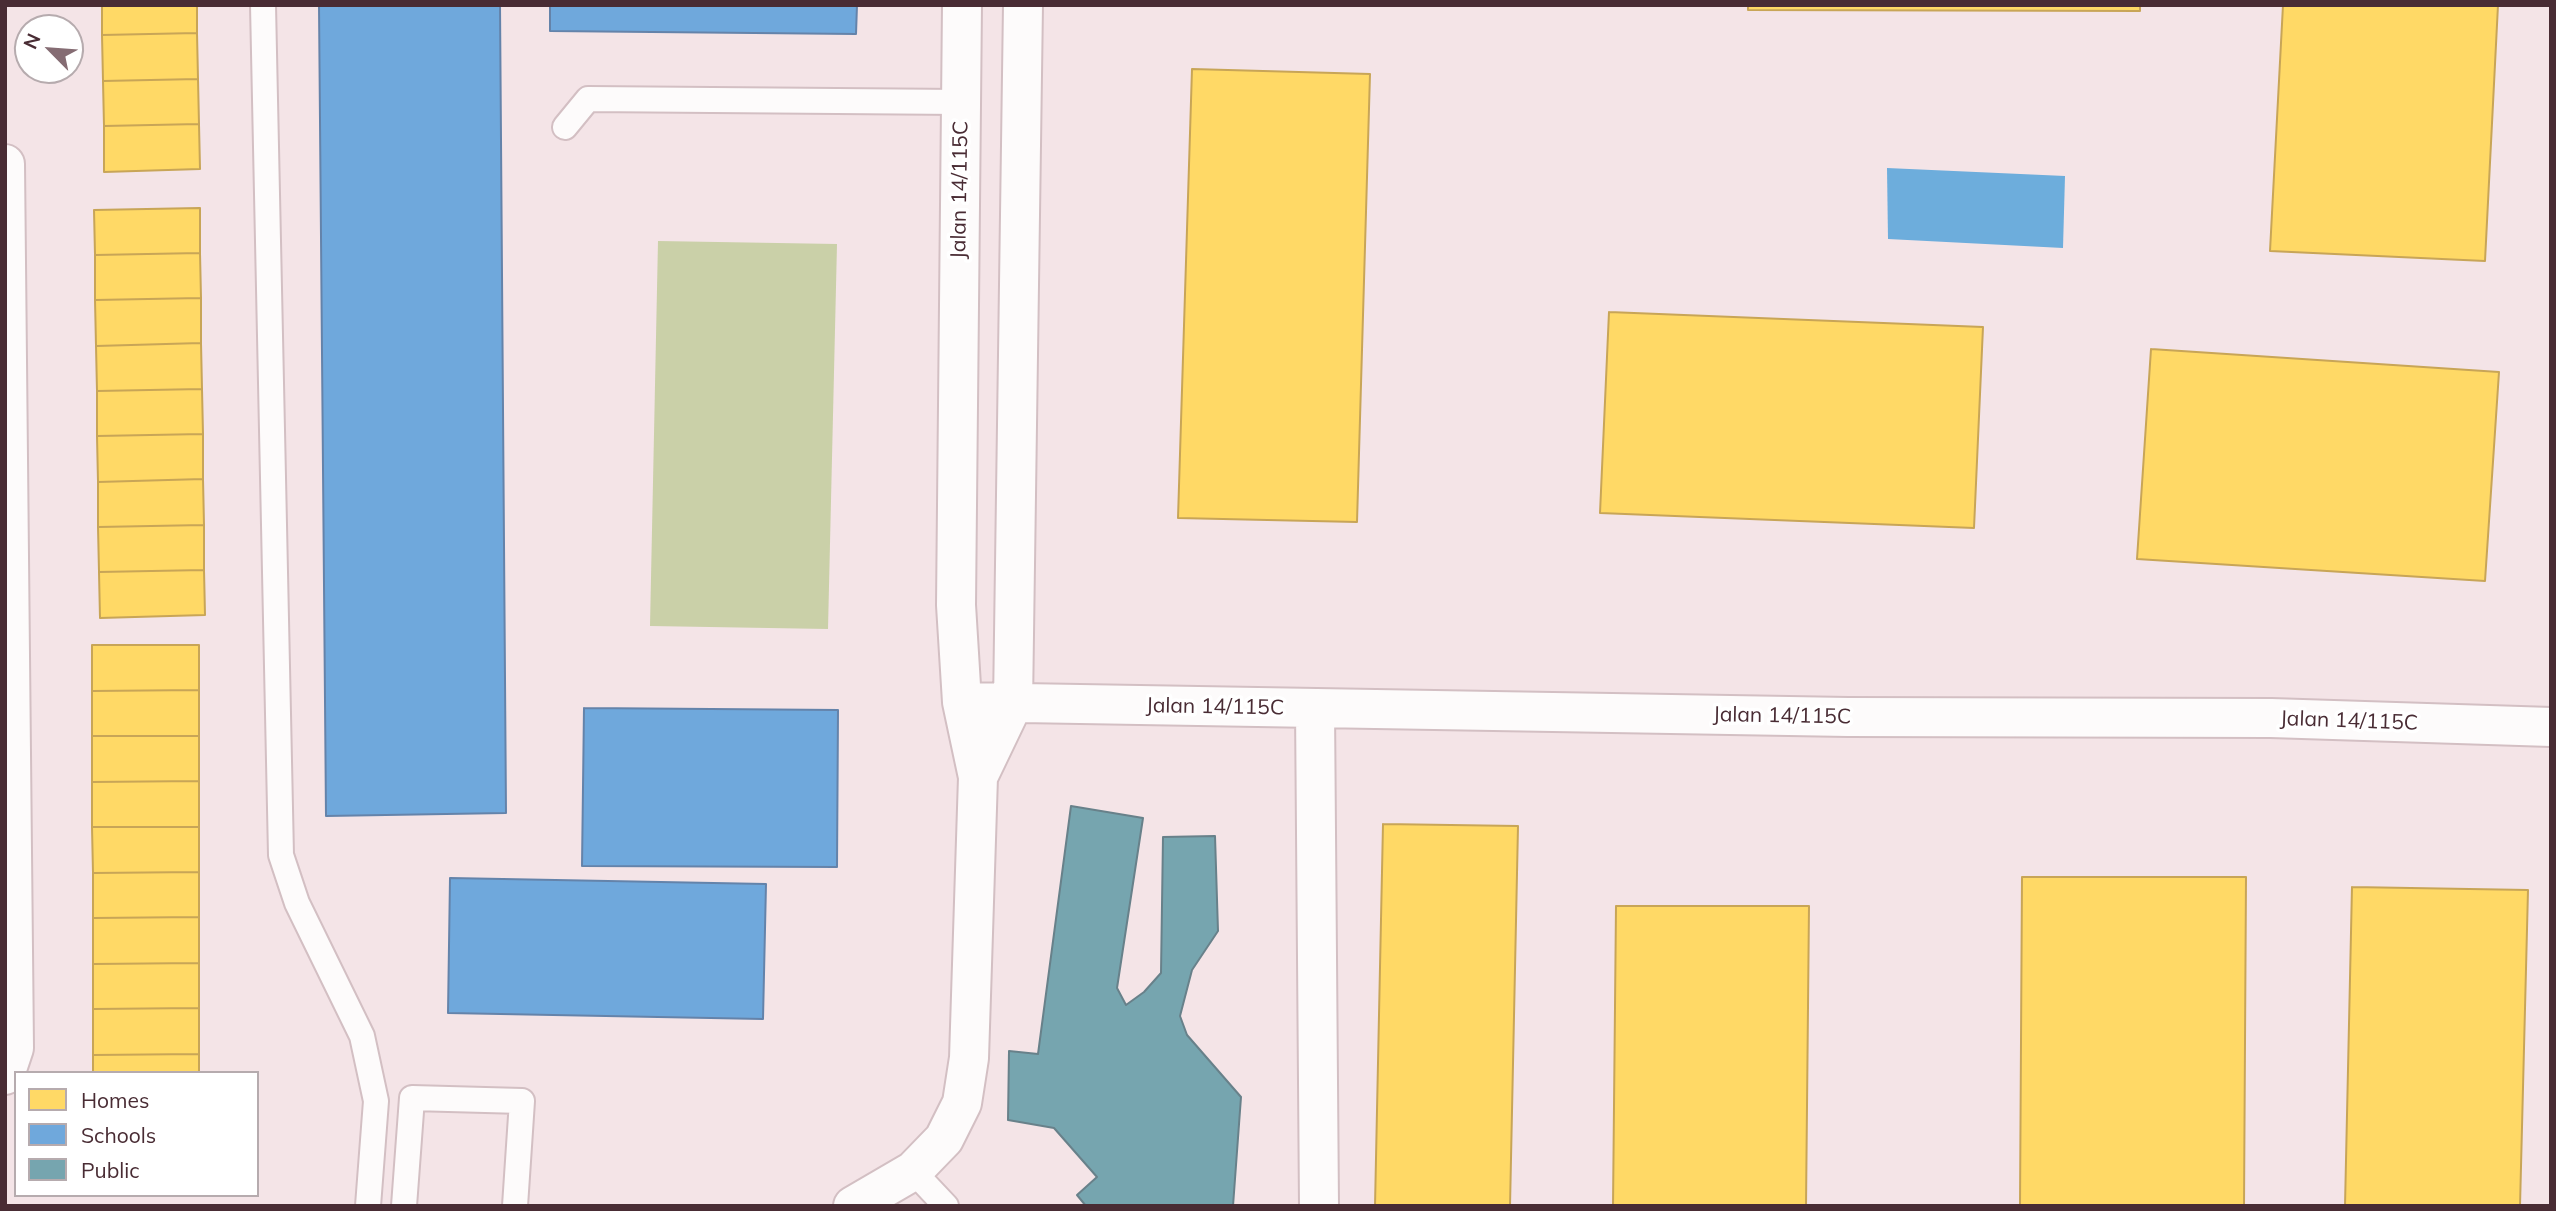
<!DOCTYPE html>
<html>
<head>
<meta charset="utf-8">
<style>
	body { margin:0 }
	#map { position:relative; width:2556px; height:1211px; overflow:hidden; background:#f4e4e7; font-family:Mulish,sans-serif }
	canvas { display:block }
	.frame { position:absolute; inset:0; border:7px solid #492c34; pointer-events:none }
	.legend { position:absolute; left:14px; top:1071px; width:245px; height:126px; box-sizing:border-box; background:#fff; border:2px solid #b6abae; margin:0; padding:9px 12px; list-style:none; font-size:21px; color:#492c34 }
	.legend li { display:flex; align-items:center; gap:14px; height:35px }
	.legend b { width:35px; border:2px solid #b6abae }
	.north { position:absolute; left:14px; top:14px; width:70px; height:70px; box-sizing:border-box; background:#fff; border:2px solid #b6abae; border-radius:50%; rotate:295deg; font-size:19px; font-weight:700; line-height:28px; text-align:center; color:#492c34 }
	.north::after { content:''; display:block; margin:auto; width:24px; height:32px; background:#856c73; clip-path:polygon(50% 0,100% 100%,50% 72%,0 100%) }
</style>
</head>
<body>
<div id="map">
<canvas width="2556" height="1211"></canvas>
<div class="frame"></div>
<ul class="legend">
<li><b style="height:19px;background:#ffd966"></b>Homes</li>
<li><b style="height:19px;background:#6fa8dc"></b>Schools</li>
<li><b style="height:19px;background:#76a5af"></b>Public</li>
</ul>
<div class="north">N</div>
</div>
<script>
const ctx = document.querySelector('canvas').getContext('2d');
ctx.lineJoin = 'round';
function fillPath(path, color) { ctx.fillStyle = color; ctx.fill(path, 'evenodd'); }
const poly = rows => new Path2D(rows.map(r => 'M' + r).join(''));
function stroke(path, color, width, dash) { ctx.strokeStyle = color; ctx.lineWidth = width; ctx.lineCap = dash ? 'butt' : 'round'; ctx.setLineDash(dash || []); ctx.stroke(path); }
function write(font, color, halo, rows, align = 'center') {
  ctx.font = font + ' Mulish,sans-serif'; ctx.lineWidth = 7; ctx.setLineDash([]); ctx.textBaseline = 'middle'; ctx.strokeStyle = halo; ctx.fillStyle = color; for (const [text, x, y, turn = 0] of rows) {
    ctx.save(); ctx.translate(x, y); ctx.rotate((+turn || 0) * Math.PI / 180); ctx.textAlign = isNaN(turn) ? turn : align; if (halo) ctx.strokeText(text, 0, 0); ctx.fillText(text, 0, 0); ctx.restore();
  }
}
fillPath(poly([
	[658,241,837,244,828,629,650,626]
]), '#cad0a8');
fillPath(poly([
	[1887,168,2065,176,2063,248,1888,239]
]), '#6daddc');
const homes = poly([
	[102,5,197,5,197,33,102,35,102,5],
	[1748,5,2140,5,2140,11,1748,10,1748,5],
	[2283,5,2498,5,2485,261,2270,251,2283,5],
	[197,33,198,79,103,81,102,35,197,33],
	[1192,69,1370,74,1357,522,1178,518,1192,69],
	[198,79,199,124,104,126,103,81,198,79],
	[199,124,200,169,104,172,104,126,199,124],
	[200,208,200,253,95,255,94,210,200,208],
	[200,253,201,298,95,300,95,255,200,253],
	[201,298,201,343,96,346,95,300,201,298],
	[1609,312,1983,327,1974,528,1600,513,1609,312],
	[201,343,202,389,97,391,96,346,201,343],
	[2151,349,2499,372,2485,581,2137,559,2151,349],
	[202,389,203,434,97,436,97,391,202,389],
	[203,434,203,479,98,482,97,436,203,434],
	[203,479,204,525,98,527,98,482,203,479],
	[204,525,204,570,99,572,98,527,204,525],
	[204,570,205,615,100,618,99,572,204,570],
	[92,645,199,645,199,690,92,691,92,645],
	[199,690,199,736,92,736,92,691,199,690],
	[92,736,199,736,199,781,92,782,92,736],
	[199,781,199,827,92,827,92,782,199,781],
	[1383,824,1518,826,1510,1206,1375,1206,1383,824],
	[92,827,199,827,199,872,93,873,92,827],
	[199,872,199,917,93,918,93,873,199,872],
	[2022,877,2246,877,2244,1206,2020,1206,2022,877],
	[2352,887,2528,890,2520,1206,2345,1206,2352,887],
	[1616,906,1809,906,1806,1206,1613,1206,1616,906],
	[199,917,199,963,93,964,93,918,199,917],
	[199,963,199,1008,93,1009,93,964,199,963],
	[199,1008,199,1054,93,1055,93,1009,199,1008],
	[199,1054,199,1073,93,1073,93,1055,199,1054]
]);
fillPath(homes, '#ffd966');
stroke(homes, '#c8a557', 2);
const schools = poly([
	[319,5,500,5,506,813,326,816,319,5],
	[550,5,857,5,856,34,550,31,550,5],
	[584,708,838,710,837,867,582,866,584,708],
	[450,878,766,884,763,1019,448,1013,450,878]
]);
fillPath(schools, '#6fa8dc');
stroke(schools, '#6483aa', 2);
const public = poly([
	[1071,806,1143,818,1117,988,1126,1005,1144,992,1161,973,1163,837,1215,836,1218,931,1192,970,1180,1016,1187,1035,1241,1097,1233,1206,1086,1206,1077,1195,1097,1177,1054,1128,1008,1120,1009,1051,1038,1054,1071,806]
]);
fillPath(public, '#76a5af');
stroke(public, '#68818a', 2);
const lane = poly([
	[263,5,281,855,297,903,362,1036,376,1101,368,1206],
	[565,127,588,99,961,102],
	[913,1171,946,1206],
	[404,1206,412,1098,522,1101,515,1206]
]);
const street = poly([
	[5,164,14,1048,5,1075],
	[962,702,1848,717,2271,718,2551,727],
	[1315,708,1319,1206],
	[978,777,1013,704,1023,5],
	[853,1206,913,1171,944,1139,962,1103,969,1058,978,777,962,702,956,605,962,5]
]);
stroke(lane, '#d3bfc3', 28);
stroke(street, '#d3bfc3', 42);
stroke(lane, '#fdfbfb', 24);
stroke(street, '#fdfbfb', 38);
write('21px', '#492c34', '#fff', [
	["Jalan 14/115C",960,190,-89],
	["Jalan 14/115C",1215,707,1],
	["Jalan 14/115C",1782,716,1],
	["Jalan 14/115C",2349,721,2]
]);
</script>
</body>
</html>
